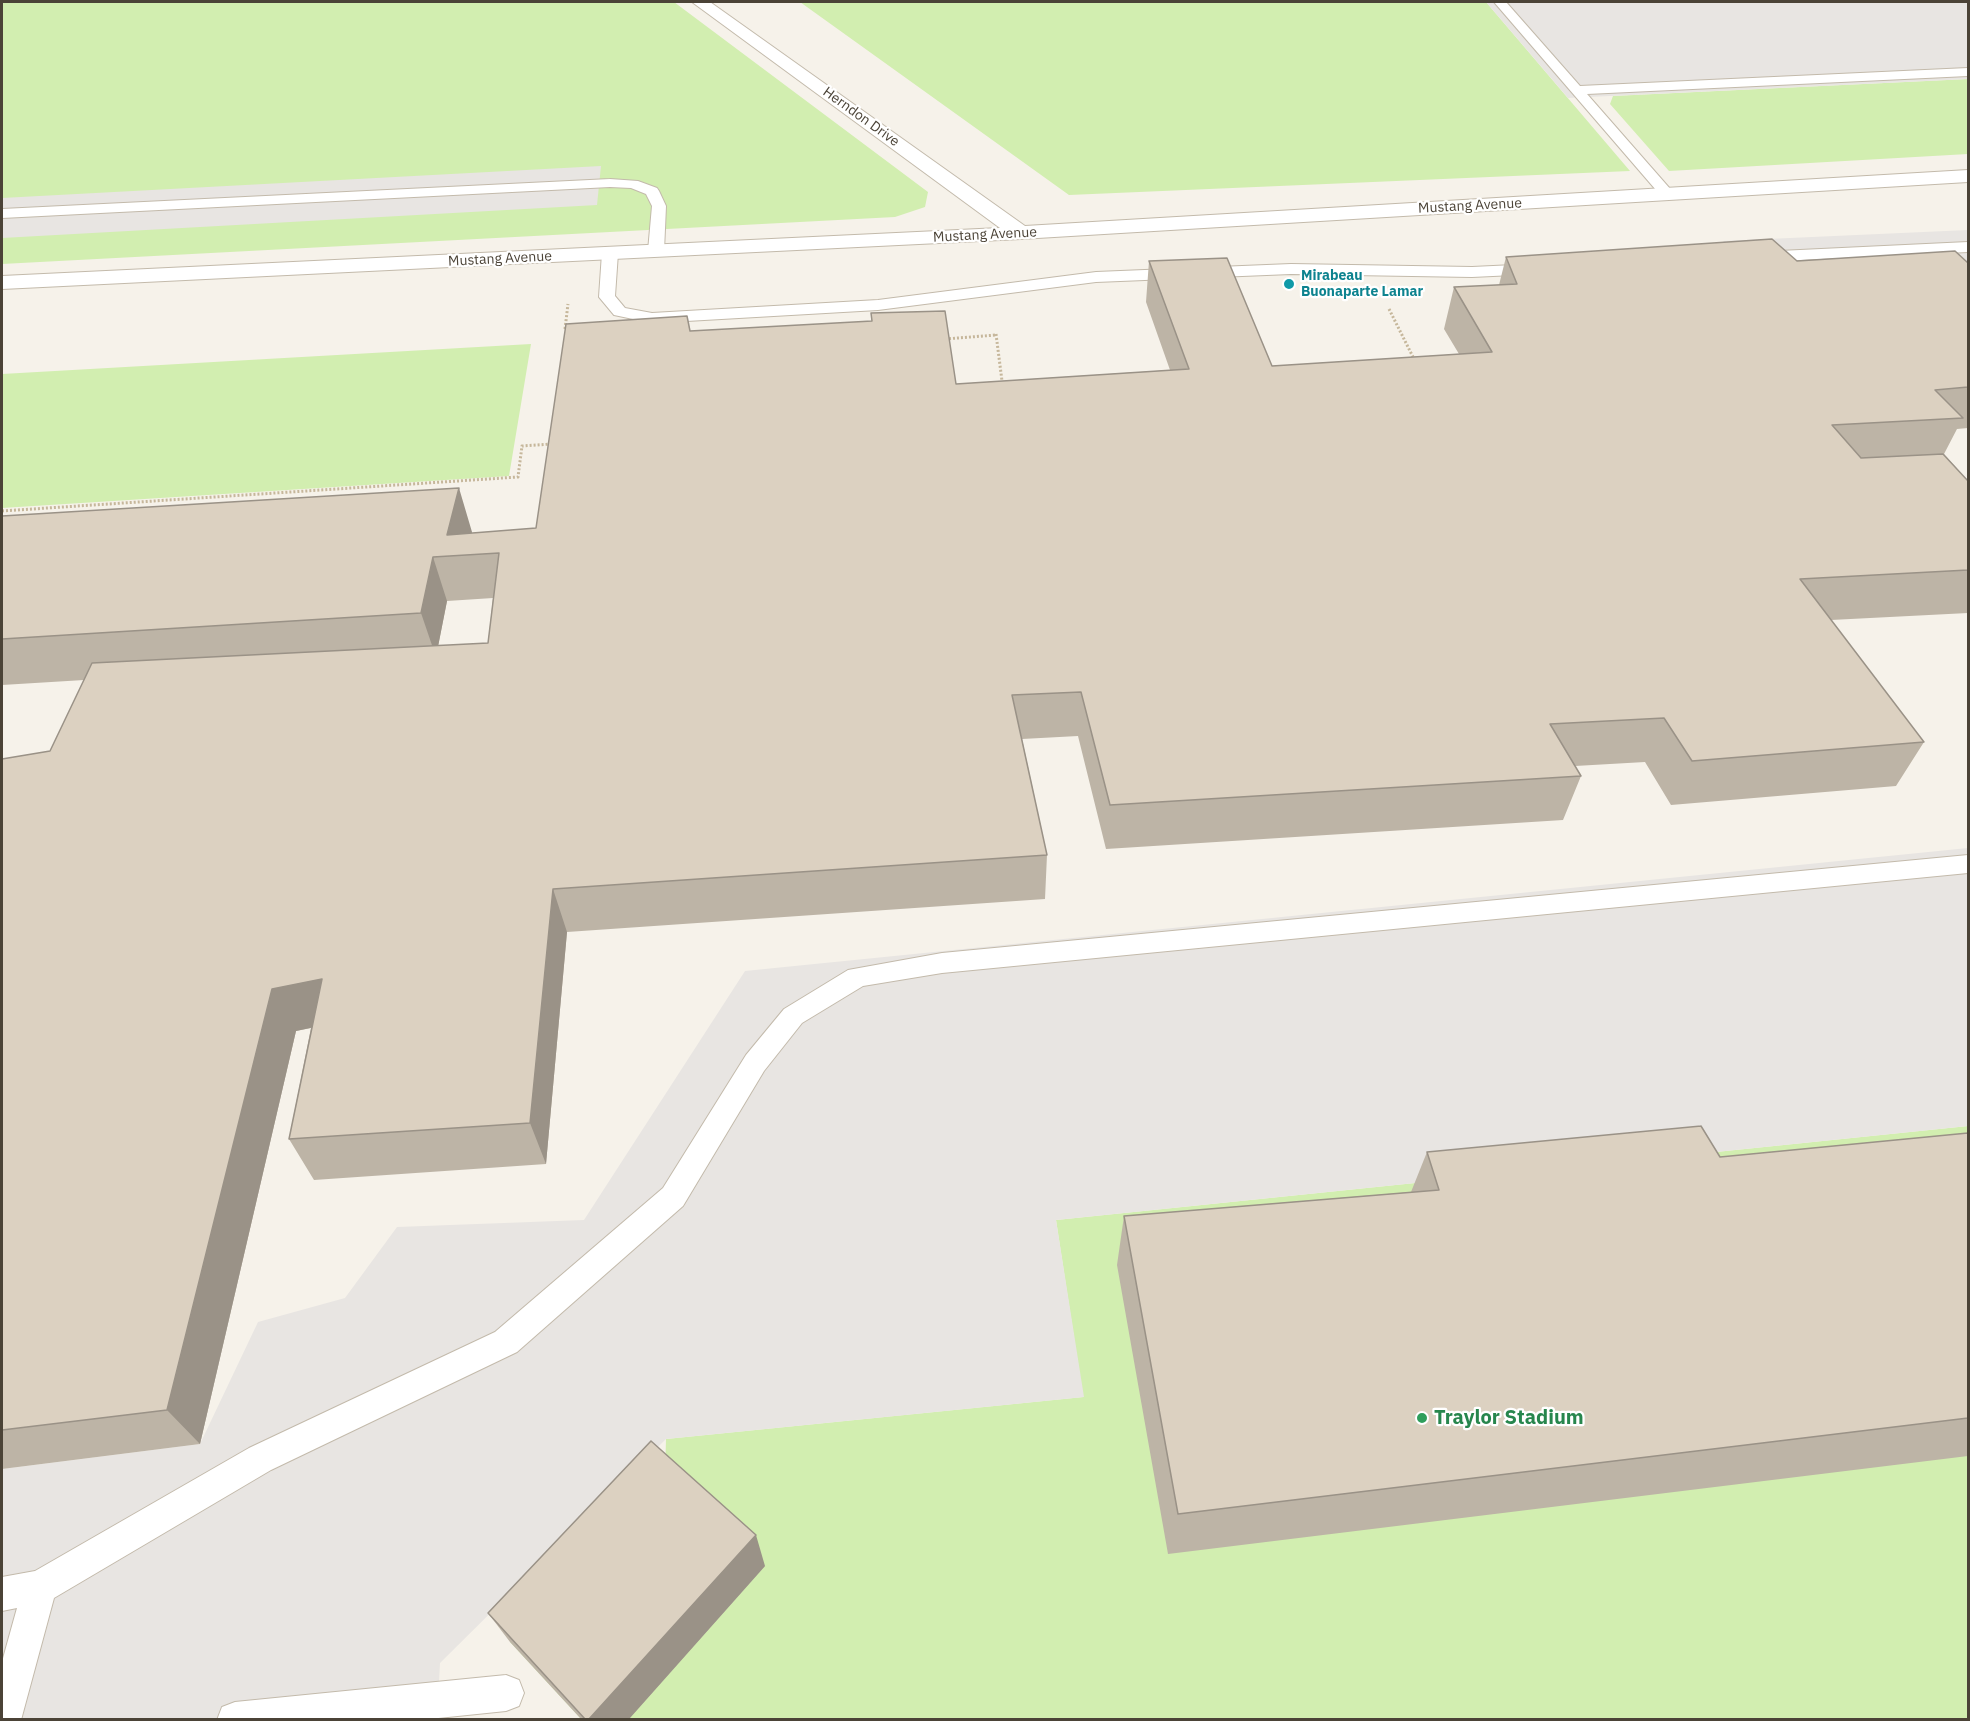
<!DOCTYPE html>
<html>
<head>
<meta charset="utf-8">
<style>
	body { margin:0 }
	#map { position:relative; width:1970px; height:1721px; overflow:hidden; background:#f6f2ea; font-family:"IBM Plex Sans",sans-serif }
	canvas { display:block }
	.frame { position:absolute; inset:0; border:3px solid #4b4337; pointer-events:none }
</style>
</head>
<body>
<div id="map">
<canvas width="1970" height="1721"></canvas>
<div class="frame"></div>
</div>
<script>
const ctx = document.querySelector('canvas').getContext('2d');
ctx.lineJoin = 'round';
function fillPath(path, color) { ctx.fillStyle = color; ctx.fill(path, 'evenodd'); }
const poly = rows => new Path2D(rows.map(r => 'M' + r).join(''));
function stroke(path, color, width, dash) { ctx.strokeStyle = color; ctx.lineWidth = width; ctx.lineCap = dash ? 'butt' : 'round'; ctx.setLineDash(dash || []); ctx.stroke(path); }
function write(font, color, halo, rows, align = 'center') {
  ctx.font = font + ' "IBM Plex Sans",sans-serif'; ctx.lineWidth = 4.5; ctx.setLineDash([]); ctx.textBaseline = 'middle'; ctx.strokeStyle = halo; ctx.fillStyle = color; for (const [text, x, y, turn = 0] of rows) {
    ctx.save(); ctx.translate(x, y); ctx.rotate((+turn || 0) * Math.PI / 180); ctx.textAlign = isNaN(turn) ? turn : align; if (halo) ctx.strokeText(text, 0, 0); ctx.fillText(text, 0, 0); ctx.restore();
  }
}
fillPath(poly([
	[2,2,674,2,928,192,925,207,895,217,2,264],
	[800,2,1486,2,1630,171,1069,195],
	[1968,79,1968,154,1669,171,1610,104,1613,96],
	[531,344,509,476,2,508,2,374],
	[1968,1126,1968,1719,581,1719,510,1642,665,1475,666,1439,1083,1397,1056,1220]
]), '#d2eeb0');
fillPath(poly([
	[1486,2,1968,2,1968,79,1568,98],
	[601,166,597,205,2,238,2,198],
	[1968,230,1968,320,1748,270,1723,241],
	[1968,848,1968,1126,1056,1220,1084,1397,666,1439,440,1663,437,1719,2,1719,2,1469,200,1444,258,1322,345,1298,397,1227,584,1220,745,971]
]), '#e8e5e2');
const service = poly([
	[1494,2,1506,2,1580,86,1968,68,1968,76,1587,94,1672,191,1674,194,1667,198,1662,197,1494,2],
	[610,179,638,181,657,188,659,191,666,206,664,251,662,254,650,254,648,251,652,206,646,194,631,188,610,187,2,218,2,209,610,179],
	[1968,242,1968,252,1758,262,1750,257,1758,252,1968,242],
	[610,248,618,253,615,296,625,308,652,313,878,300,1096,272,1291,264,1472,267,1535,264,1543,269,1535,274,1472,277,1291,274,1096,282,878,310,652,323,614,315,599,297,602,253,610,248],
	[1968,855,1968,873,942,973,863,986,802,1023,764,1071,683,1206,517,1352,271,1470,54,1598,21,1720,2,1720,2,1662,17,1608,2,1611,2,1577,35,1571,249,1448,495,1332,663,1188,746,1055,784,1009,848,970,942,953,1968,855],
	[506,1675,519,1680,524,1693,519,1706,506,1711,419,1720,217,1720,222,1707,235,1702,506,1675]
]);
const tertiary = poly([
	[692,2,710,2,1025,226,1968,170,1968,182,1021,239,2,289,2,276,1000,228,692,2]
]);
stroke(service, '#c3baab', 2);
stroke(tertiary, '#c3baab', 2);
stroke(poly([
	[1389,309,1413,357],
	[565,329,568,304],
	[996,334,1002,381],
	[945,339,996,335],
	[2,511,518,477,522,446,551,444]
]), '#c6b79b', 3, [2, 2]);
fillPath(service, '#fff');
fillPath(tertiary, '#fff');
fillPath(poly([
	[1506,257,1968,263,1968,428,1957,429,1944,454,1968,481,1968,613,1831,620,1924,742,1896,786,1671,805,1645,762,1575,766,1581,776,1563,820,1106,849,1078,736,1022,739,1047,855,1045,899,567,932,546,1164,314,1180,289,1139,311,1028,296,1031,200,1444,2,1469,2,759,50,751,84,680,2,685,2,516,472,532,472,533,536,528,690,331,956,384,1170,370,1146,302,1149,261,1272,366,1459,354,1444,329,1454,287,1499,285],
	[493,598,488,643,438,646,447,601],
	[1968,1133,1968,1456,1168,1554,1117,1265,1124,1216,1411,1192,1427,1152,1720,1157],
	[765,1566,629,1719,581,1719,510,1642,488,1613]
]), '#bdb4a6');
fillPath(poly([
	[459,488,472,532,466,555,447,535],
	[433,557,447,601,436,657,421,613],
	[553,889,567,932,546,1164,530,1123],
	[322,979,343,1021,296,1031,200,1444,167,1410,272,989],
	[756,1535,765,1566,629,1719,589,1719]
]), '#9a9287');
const building = poly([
	[1772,239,1797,261,1955,251,1968,263,1968,387,1935,390,1963,418,1832,425,1861,458,1943,454,1968,481,1968,570,1800,579,1924,742,1692,761,1664,718,1550,724,1581,776,1110,805,1081,692,1012,695,1047,855,553,889,530,1123,289,1139,322,979,272,989,167,1410,2,1430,2,759,50,751,92,663,488,643,499,553,433,557,421,613,2,639,2,516,459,488,447,535,536,528,566,324,687,316,690,331,872,321,871,313,945,311,956,384,1189,369,1149,261,1227,258,1272,366,1492,352,1454,287,1517,284,1506,257,1772,239],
	[1701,1126,1720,1157,1968,1133,1968,1418,1178,1514,1124,1216,1439,1190,1427,1152,1701,1126],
	[651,1441,756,1535,589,1719,585,1719,488,1613,651,1441]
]);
fillPath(building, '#dcd1c1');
stroke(building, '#9a9287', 1.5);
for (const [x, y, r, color] of [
	[1289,284,6,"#0f9aa8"],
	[1422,1418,6,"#2e9e5b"]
]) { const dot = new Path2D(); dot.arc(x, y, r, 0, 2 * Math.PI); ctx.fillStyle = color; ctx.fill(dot); stroke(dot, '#fff', 2); }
write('14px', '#4b4337', '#fff', [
	["Herndon Drive",861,117,36],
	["Mustang Avenue",1470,206,-3],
	["Mustang Avenue",985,235,-3],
	["Mustang Avenue",500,259,-3]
]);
write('bold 14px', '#0d838f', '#fff', [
	["Mirabeau",1301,276],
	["Buonaparte Lamar",1301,292]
], 'left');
write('bold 20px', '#27864d', '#fff', [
	["Traylor Stadium",1434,1418]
], 'left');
</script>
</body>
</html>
